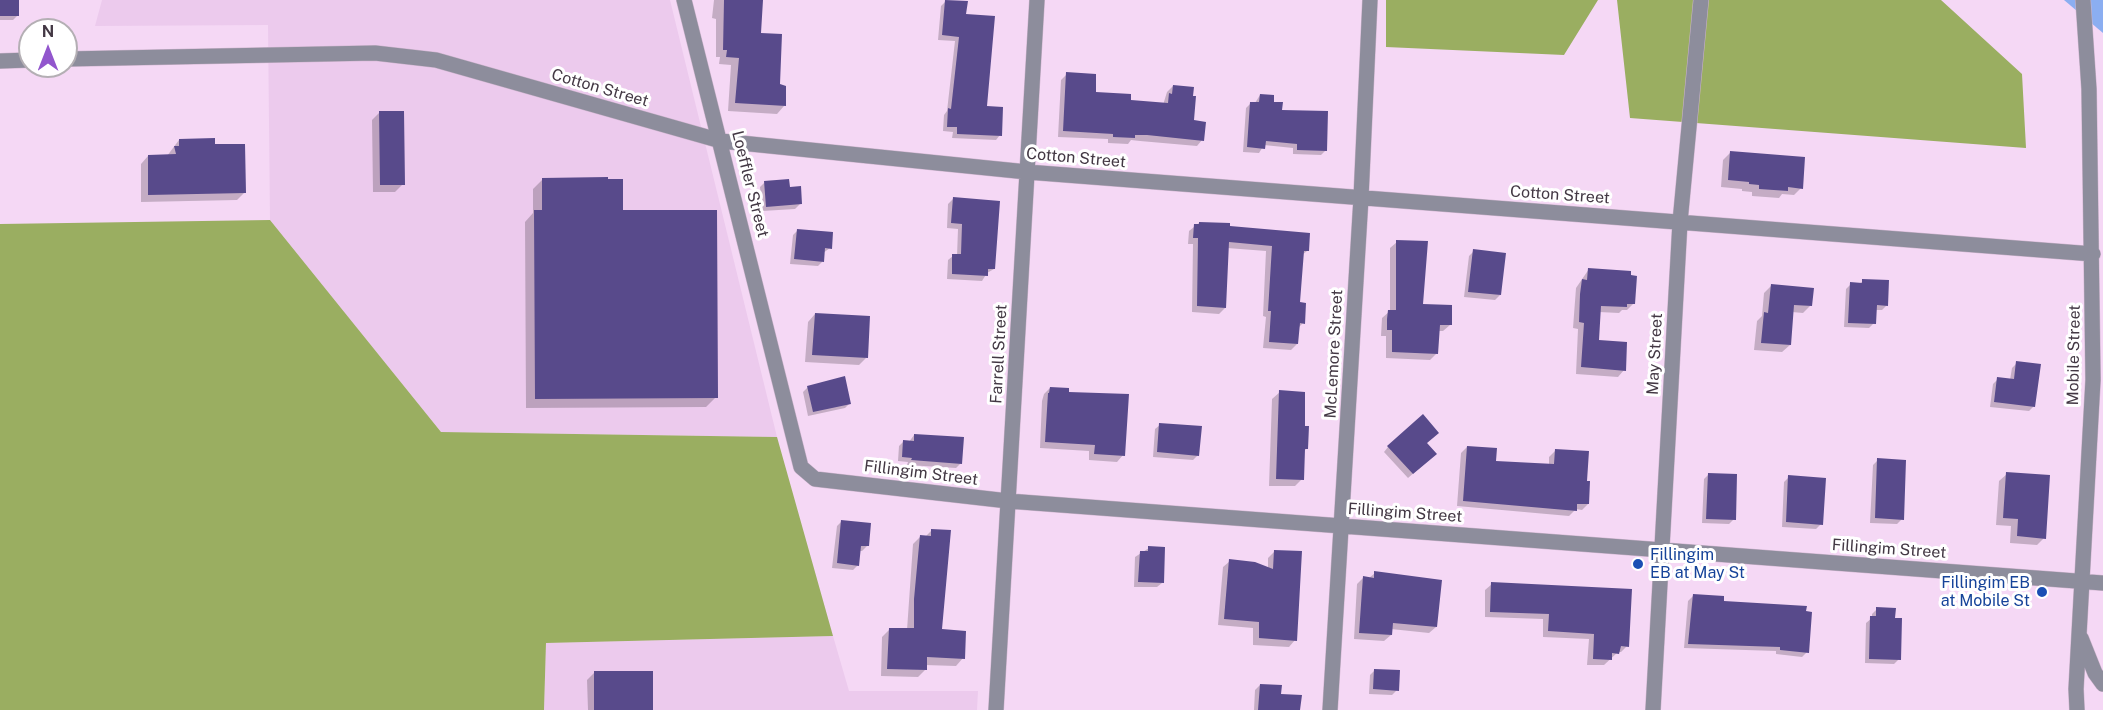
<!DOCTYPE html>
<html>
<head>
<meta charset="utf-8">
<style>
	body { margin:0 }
	#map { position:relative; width:2103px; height:710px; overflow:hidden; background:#f5d8f5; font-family:"Public Sans",sans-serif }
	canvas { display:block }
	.north { position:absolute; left:18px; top:18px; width:60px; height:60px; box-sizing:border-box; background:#fff; border:2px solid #b4afb4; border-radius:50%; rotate:0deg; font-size:16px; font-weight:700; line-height:24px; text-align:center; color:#433844 }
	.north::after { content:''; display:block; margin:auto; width:21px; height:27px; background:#9256cd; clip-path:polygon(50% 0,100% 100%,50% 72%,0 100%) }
</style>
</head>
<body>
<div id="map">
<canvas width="2103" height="710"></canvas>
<div class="north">N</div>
</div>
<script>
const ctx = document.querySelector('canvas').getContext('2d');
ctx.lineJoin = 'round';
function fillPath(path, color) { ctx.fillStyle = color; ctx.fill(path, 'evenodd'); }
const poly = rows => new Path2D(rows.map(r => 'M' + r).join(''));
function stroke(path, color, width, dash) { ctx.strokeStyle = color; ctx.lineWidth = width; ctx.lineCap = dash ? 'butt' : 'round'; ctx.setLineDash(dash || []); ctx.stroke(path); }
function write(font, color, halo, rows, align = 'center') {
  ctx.font = font + ' "Public Sans",sans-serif'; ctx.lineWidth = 6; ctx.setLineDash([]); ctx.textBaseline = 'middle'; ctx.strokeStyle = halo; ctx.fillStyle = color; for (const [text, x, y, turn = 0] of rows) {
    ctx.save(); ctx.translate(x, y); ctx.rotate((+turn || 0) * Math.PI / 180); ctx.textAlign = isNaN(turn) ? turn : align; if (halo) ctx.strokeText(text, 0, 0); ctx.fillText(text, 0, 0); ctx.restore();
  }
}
fillPath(poly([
	[102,0,670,0,777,437,441,432,270,220,268,25,95,26],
	[833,636,849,691,978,691,977,710,544,710,546,643]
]), '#eccaed');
fillPath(poly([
	[1386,0,1598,0,1564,55,1386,47],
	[1617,0,1941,0,2022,74,2026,148,1630,118],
	[270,220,441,432,777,437,833,636,546,643,544,710,0,710,0,224]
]), '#9aae61');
fillPath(poly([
	[2064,0,2103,0,2103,33]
]), '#8baef1');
fillPath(poly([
	[0,0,17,0,18,15,13,20,0,20],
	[714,0,761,0,759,35,784,106,777,114,728,111,731,65,719,64,720,57,716,57,716,19,712,18],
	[946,1,965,16,985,107,1000,135,996,140,952,138,953,132,943,131,944,115,947,111,955,41,938,40,941,6],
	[1067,74,1094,93,1129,102,1163,105,1167,92,1173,86,1202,140,1197,146,1140,141,1131,140,1128,144,1108,143,1108,139,1058,137,1061,80],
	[1260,95,1281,111,1326,150,1321,155,1293,154,1293,148,1264,145,1259,153,1243,152,1246,108,1251,103,1255,103],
	[380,112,403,184,395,192,373,192,372,120],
	[179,140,213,146,244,193,237,200,141,202,141,164,148,156,167,156],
	[1731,152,1801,188,1794,195,1782,194,1779,198,1752,196,1752,192,1742,191,1742,189,1721,187,1723,160],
	[543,179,622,211,716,397,706,407,526,408,525,222,533,213,533,189],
	[765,182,788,188,800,204,795,209,762,211,760,187],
	[953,199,994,269,987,273,982,281,947,279,948,260,953,256,957,256,958,229,947,228,948,204],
	[1199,223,1229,228,1307,251,1302,255,1298,304,1303,323,1298,328,1297,344,1291,350,1263,348,1266,317,1263,316,1266,251,1227,248,1225,308,1219,314,1192,312,1193,244,1188,244,1189,231],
	[798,230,830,248,823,253,822,262,818,266,790,264,793,235],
	[1397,242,1422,305,1450,325,1443,331,1438,331,1437,353,1430,360,1386,358,1386,336,1381,336,1382,318,1390,311,1390,248],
	[1474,251,1500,295,1495,300,1464,297,1469,256],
	[1589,269,1634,303,1627,310,1622,310,1619,313,1599,312,1597,341,1624,370,1618,377,1576,374,1578,329,1573,328,1576,288],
	[1863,281,1887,305,1882,310,1875,310,1874,323,1869,328,1844,327,1846,289,1851,284,1859,284],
	[1771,286,1811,305,1803,313,1792,312,1790,345,1782,352,1754,350,1757,321,1762,316,1764,293],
	[815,314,866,358,859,365,805,362,808,322],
	[2017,363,2034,406,2029,411,1990,407,1993,384,1998,379,2010,380,2012,368],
	[808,387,850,403,845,408,808,416,803,392],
	[1050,388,1067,393,1123,455,1117,462,1089,460,1089,451,1040,448,1042,401,1044,394],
	[1280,392,1303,427,1306,449,1303,452,1302,479,1295,486,1269,486,1272,399],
	[1160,425,1198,455,1193,460,1153,457,1155,429],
	[914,435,961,463,956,468,907,465,908,462,898,461,899,446,904,441,909,442],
	[1426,443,1430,459,1408,478,1384,452,1388,447],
	[1467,447,1495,462,1549,466,1549,457,1555,451,1585,482,1588,504,1582,510,1576,509,1569,516,1457,506,1461,453],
	[1878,460,1902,519,1897,524,1870,523,1873,465],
	[1709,474,1734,519,1729,524,1702,523,1704,479],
	[2007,474,2044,538,2037,545,2010,543,2011,526,1996,525,1999,481],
	[1789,477,1821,524,1816,529,1782,527,1784,482],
	[842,521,867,546,862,551,859,551,858,565,853,570,832,568,837,526],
	[932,530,940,631,963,658,956,666,925,665,925,670,918,677,881,676,882,637,890,629,907,630,913,544,920,537,925,537],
	[1149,548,1162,583,1157,587,1134,587,1135,557],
	[1275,551,1295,640,1289,647,1253,645,1253,628,1218,625,1223,567,1230,561,1268,568,1268,558],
	[1375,573,1436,627,1429,633,1391,629,1391,635,1384,641,1354,639,1357,584,1364,577,1369,578],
	[1492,584,1627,646,1621,652,1618,652,1604,665,1587,665,1589,639,1543,637,1543,619,1485,617,1485,590],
	[1693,596,1722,602,1807,652,1802,657,1776,654,1776,651,1684,648,1688,601],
	[1877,609,1894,620,1899,659,1894,664,1865,663,1866,623,1872,618,1872,614],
	[1375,670,1397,690,1392,695,1369,694,1370,675],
	[595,672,652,710,588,710,587,680],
	[1260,685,1280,696,1299,710,1254,710,1255,690]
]), '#0003');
fillPath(poly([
	[0,0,19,0,19,16,0,16],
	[724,0,763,0,761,33,782,34,780,84,786,86,786,106,735,103,739,58,726,57,727,50,723,50],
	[945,0,968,1,966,14,995,16,987,106,1003,107,1002,136,957,134,957,127,947,127,948,108,951,109,959,37,942,35],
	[1066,72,1096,74,1096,92,1131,94,1131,100,1168,103,1169,93,1172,94,1173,85,1194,87,1193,96,1196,96,1194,120,1206,122,1204,141,1147,135,1135,135,1135,138,1113,137,1113,134,1063,131],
	[1260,94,1274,95,1274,102,1283,102,1282,110,1328,111,1327,151,1297,150,1297,144,1266,141,1265,149,1247,147,1250,102,1259,102],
	[379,111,404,111,405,185,380,185],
	[215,138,215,144,245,144,246,193,148,195,148,155,176,154,174,146,179,146,179,139],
	[1730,151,1805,157,1803,189,1788,187,1788,191,1759,189,1759,185,1749,184,1749,182,1728,180],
	[608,177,608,179,623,179,623,210,717,210,718,398,535,399,534,210,542,210,542,178],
	[789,179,790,187,801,186,802,204,766,207,764,181],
	[953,197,1000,201,995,269,988,269,988,276,952,274,952,254,961,254,962,224,951,223],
	[1199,222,1230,223,1230,226,1310,233,1309,251,1304,251,1300,302,1306,303,1305,324,1300,323,1298,344,1269,342,1271,311,1268,311,1272,246,1229,242,1226,308,1197,306,1198,238,1193,238,1194,224,1199,224],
	[797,229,833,232,832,249,825,248,824,262,794,259],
	[1396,240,1428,241,1423,304,1452,305,1452,325,1440,325,1438,354,1392,352,1392,330,1387,330,1387,319,1388,310,1396,310],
	[1473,249,1506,253,1501,295,1468,292],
	[1588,268,1631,271,1631,275,1637,276,1635,304,1627,304,1627,307,1601,306,1599,340,1627,342,1626,371,1581,367,1584,323,1579,322,1580,294,1582,279,1587,280],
	[1862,279,1889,280,1888,306,1877,305,1876,324,1848,323,1850,282,1862,283],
	[1771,284,1814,288,1812,306,1794,305,1791,345,1761,343,1764,312,1768,313],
	[815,313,870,316,868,358,812,355],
	[2016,361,2041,364,2035,407,1994,402,1997,377,2014,379],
	[845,376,851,404,813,412,807,386],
	[1050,387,1069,388,1069,392,1129,394,1125,456,1094,454,1095,445,1045,442,1048,393,1049,393],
	[1279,390,1305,392,1305,426,1309,426,1308,449,1305,449,1304,480,1276,479],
	[1423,414,1439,433,1427,443,1437,454,1413,474,1387,446],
	[1159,423,1202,426,1199,456,1157,452],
	[914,434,964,437,962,464,911,460,912,458,902,457,903,440,914,441],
	[1467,446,1497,448,1496,461,1554,464,1555,449,1589,451,1587,481,1590,481,1589,504,1577,504,1577,511,1463,501],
	[1877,458,1906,460,1904,520,1875,518],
	[2006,472,2050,475,2046,539,2017,536,2018,519,2003,518],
	[1708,473,1737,474,1736,520,1706,519],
	[1788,475,1826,478,1823,525,1786,522],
	[841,520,871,523,869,546,861,546,859,566,837,563],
	[931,529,951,530,942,629,966,631,965,659,927,657,927,670,887,669,889,628,914,628,914,599,920,535,931,536],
	[1148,546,1165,547,1164,583,1138,582,1140,551,1148,551],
	[1274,550,1302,551,1297,641,1259,638,1259,622,1224,619,1229,559,1255,562,1273,569],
	[1374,571,1442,580,1437,627,1393,623,1392,635,1359,633,1363,576,1374,578],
	[1491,582,1632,589,1629,647,1621,646,1619,654,1612,653,1612,660,1593,659,1594,634,1548,631,1549,614,1490,612],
	[1693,594,1724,596,1724,601,1807,606,1806,611,1812,612,1809,653,1780,650,1780,647,1688,644],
	[1876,607,1896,608,1895,618,1902,618,1901,660,1869,659,1870,616,1876,616],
	[1374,669,1400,670,1399,691,1373,689],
	[594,671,653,671,653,710,594,710],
	[1260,684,1282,685,1281,694,1302,695,1300,710,1258,710]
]), '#584a8b');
const minor = poly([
	[684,0,801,467,815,479,1008,501,2103,583],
	[66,59,375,53,436,60,721,141,1027,172,2093,254],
	[0,61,30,60],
	[2081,638,2095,673,2103,684],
	[996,710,1037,0],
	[1330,710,1361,198,1370,0],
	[1653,710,1680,222,1701,0],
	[2077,710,2076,689,2093,380,2089,89,2083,0]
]);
stroke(minor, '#ceb5ce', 16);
stroke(minor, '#8d8d9c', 15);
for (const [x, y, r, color] of [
	[1638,564,6,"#1a4fb4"],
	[2042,592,6,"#1a4fb4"]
]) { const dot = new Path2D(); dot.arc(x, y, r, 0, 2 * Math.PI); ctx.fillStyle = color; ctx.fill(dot); stroke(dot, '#fff', 2); }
write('16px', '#433844', '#fff', [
	["Cotton Street",600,88,16],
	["Cotton Street",1076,158,5],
	["Loeffler Street",750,184,76],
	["Cotton Street",1560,195,4],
	["Farrell Street",999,354,-87],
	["McLemore Street",1334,354,-87],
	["May Street",1655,354,-87],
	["Mobile Street",2074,355,-89],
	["Fillingim Street",921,473,7],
	["Fillingim Street",1405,513,4],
	["Fillingim Street",1889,549,4]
]);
write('16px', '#164399', '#fff', [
	["Fillingim",1650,555],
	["EB at May St",1650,573],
	["Fillingim EB",2030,583,"right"],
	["at Mobile St",2030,601,"right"]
], 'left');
</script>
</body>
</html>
